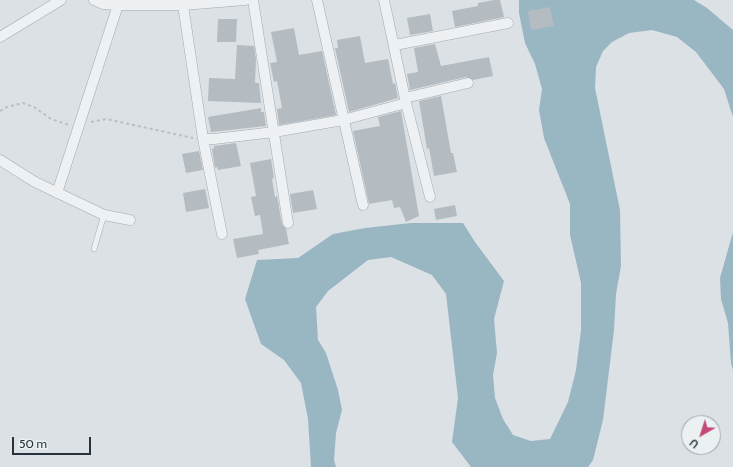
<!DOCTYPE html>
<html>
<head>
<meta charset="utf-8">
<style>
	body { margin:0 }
	#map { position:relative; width:733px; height:467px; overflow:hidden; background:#dce1e5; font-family:Cabin,sans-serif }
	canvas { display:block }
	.north { position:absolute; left:681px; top:415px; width:40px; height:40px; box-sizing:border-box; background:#ebf0f3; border:1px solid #9da4a9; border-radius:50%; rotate:219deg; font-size:11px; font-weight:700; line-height:16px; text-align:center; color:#27323a }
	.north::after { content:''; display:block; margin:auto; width:14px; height:18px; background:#c34875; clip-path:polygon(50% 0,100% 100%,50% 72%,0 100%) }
	.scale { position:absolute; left:12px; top:437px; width:79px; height:18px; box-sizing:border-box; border:2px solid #27323a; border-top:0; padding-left:5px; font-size:12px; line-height:14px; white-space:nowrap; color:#27323a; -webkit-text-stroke:3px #ebf0f3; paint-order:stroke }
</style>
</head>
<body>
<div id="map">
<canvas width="733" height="467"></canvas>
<div class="north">U</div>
<div class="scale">50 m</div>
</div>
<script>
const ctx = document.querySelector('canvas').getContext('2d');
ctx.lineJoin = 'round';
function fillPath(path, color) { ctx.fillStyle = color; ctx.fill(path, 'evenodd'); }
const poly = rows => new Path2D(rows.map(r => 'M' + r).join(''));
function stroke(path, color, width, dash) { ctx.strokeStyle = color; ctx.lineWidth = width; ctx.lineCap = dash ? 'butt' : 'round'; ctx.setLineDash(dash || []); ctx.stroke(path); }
fillPath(poly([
	[519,0,694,0,707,8,733,30,733,117,724,89,696,52,677,37,652,30,629,33,612,42,603,51,596,67,595,88,620,210,621,266,616,294,614,330,603,420,593,460,588,467,471,467,452,442,458,398,446,294,432,275,391,257,368,260,328,291,316,307,318,340,326,353,338,390,342,410,336,433,334,460,336,467,311,467,308,419,301,383,284,360,261,344,245,299,257,260,298,258,333,234,365,228,411,223,463,223,475,242,504,281,494,319,497,353,493,375,495,398,503,419,513,435,531,441,550,439,568,402,576,370,581,330,581,283,570,235,570,204,544,138,539,110,542,89,535,64,525,43,519,13],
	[733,232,733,370,731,363,728,323,721,299,720,278]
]), '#99b6c3');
fillPath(poly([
	[494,0,500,0,504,17,455,27,452,11,478,6,478,3],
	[550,7,554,26,531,30,528,11],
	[430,14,433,31,410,35,407,18],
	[218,19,237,19,236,42,217,42],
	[294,28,299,55,322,51,336,115,279,125,277,109,282,108,277,81,274,82,270,63,277,62,271,32],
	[360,36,365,63,388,59,393,84,395,83,398,98,349,112,335,48,338,48,337,40],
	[435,44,441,66,489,57,493,76,473,80,466,77,410,90,407,74,418,72,414,48],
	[237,45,254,46,256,59,255,83,259,83,261,103,208,101,209,78,235,79],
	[441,96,451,153,453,153,457,172,434,176,429,148,427,149,419,101],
	[261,108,261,112,264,112,266,126,211,132,208,117],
	[401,111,419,216,406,222,400,207,394,208,392,200,369,204,353,131,380,126,378,117],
	[236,143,241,166,218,170,217,167,215,168,212,149,214,148,214,146],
	[199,151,203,170,186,173,182,154],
	[271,159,274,178,272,179,275,197,277,196,282,224,286,229,289,244,258,250,259,254,237,258,233,239,263,234,260,215,255,216,251,197,256,196,250,163],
	[205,189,209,208,186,212,183,193],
	[313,190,317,209,293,213,290,194],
	[455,205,457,216,436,220,434,209]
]), '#b4bcc1');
const service = poly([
	[94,249,104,215]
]);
const minor = poly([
	[94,0,103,4,118,5,183,5,245,0],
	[253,0,288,223],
	[317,0,363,205],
	[384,0,406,103,430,197],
	[183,5,203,139,222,234],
	[0,37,61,0],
	[395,45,508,23],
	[405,98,468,83],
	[203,139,214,139,274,132,343,120,406,103],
	[0,160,35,182,104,215,130,220],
	[57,193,118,5]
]);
stroke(service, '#a2a9ae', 6);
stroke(minor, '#a2a9ae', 11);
stroke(poly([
	[0,111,7,107,23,103,34,107,51,119,69,125],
	[91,122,106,119,193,138]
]), '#babfc4', 2, [3, 3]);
stroke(service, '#eef1f4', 5);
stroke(minor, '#eef1f4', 10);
</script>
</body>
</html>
